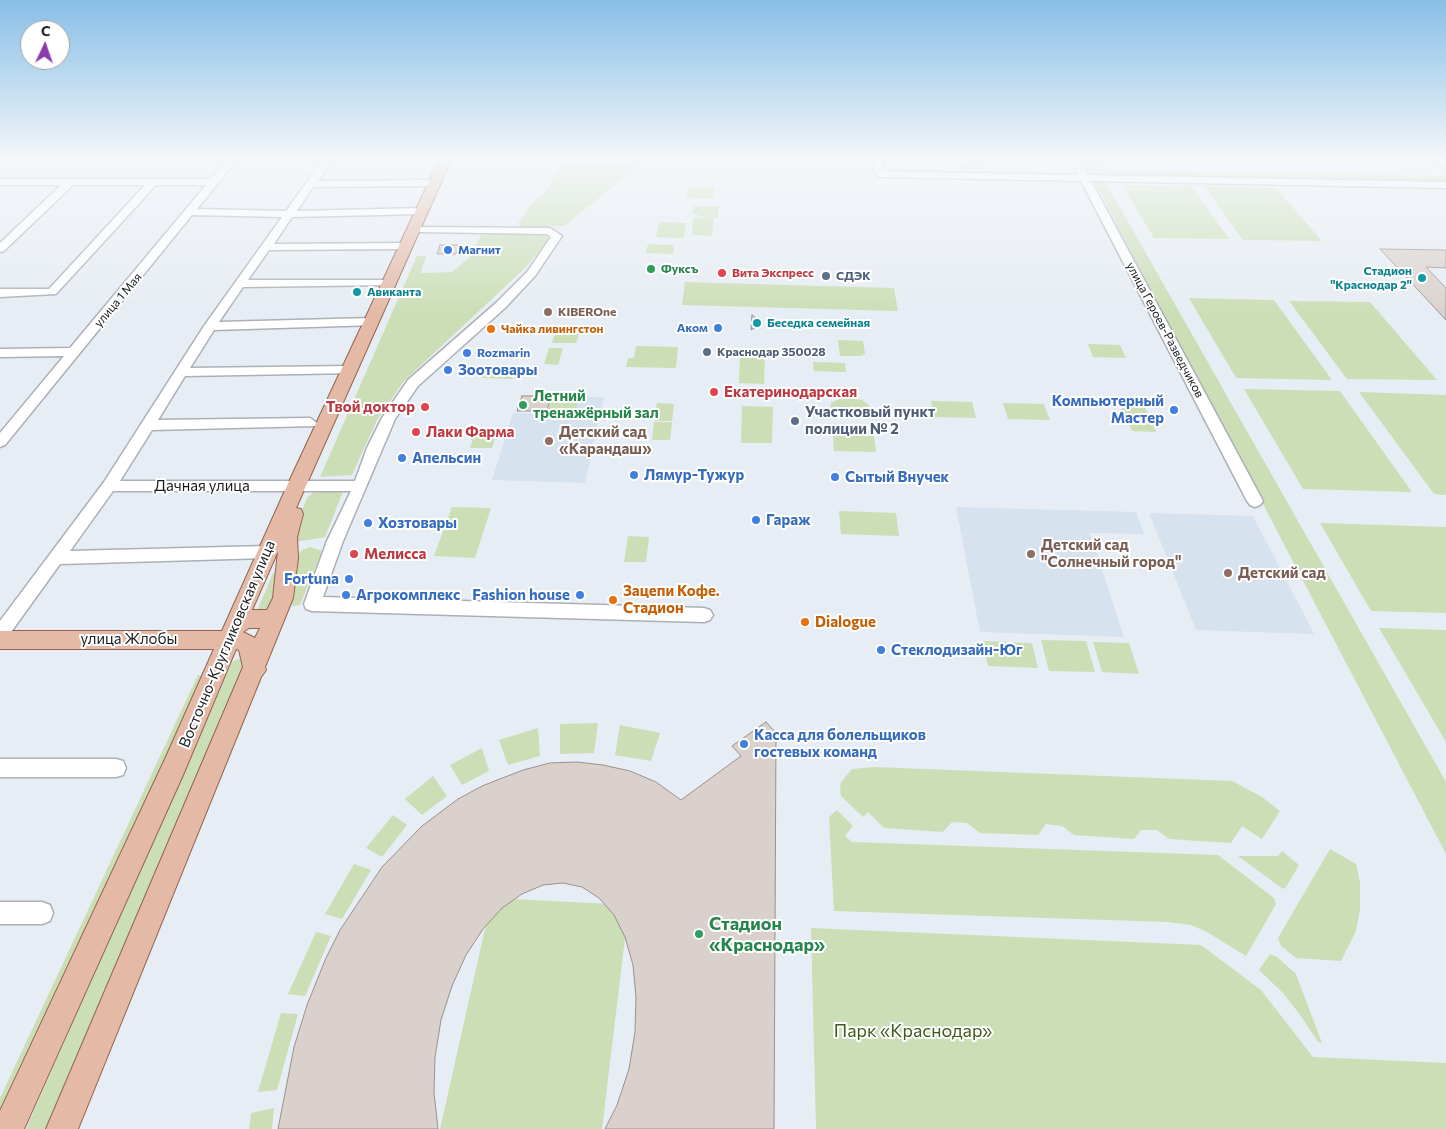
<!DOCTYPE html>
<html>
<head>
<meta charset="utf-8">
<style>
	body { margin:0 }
	#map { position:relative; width:1446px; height:1129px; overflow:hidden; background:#e7edf4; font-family:Commissioner,sans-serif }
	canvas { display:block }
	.north { position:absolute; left:20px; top:20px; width:50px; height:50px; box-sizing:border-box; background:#fff; border:1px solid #a3a4a5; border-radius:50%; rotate:3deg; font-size:14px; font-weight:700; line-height:20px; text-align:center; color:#191b1e }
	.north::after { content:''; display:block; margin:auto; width:18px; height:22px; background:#8a3cad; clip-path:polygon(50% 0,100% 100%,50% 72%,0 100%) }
</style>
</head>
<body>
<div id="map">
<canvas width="1446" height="1129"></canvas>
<div class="north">С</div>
</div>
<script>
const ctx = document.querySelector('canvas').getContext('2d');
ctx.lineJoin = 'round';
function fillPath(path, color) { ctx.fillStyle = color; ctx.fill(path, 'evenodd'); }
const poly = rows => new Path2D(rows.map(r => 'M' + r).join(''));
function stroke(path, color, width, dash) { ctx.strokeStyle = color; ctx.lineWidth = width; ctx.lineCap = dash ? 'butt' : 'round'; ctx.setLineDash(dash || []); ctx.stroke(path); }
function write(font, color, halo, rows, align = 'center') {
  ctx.font = font + ' Commissioner,sans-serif'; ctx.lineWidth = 4; ctx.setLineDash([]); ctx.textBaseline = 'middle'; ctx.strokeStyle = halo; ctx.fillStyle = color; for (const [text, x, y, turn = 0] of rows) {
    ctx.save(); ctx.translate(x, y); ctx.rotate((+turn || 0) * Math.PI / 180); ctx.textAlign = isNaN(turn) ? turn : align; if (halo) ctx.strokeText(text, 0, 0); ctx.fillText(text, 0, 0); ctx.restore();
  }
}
fillPath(poly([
	[579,397,604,397,585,483,492,480,513,413,575,414],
	[956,507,1136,512,1144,534,1090,533,1124,637,980,632],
	[1149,513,1253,516,1314,634,1196,630]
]), '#d7e2ef');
fillPath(poly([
	[1070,158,1096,158,1103,170,1446,176,1446,182,1087,176],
	[639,161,642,164,564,226,523,227,518,224,531,205,548,189,559,165,629,164],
	[1094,181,1105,181,1446,782,1446,854],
	[1122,185,1191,186,1229,239,1154,238],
	[1204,186,1276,188,1322,241,1243,240],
	[688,187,714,187,713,199,686,198],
	[694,206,719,206,718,218,698,217,699,215,692,214],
	[693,218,714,218,712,236,692,235],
	[659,222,686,223,684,238,656,237],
	[482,233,539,234,547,236,549,240,523,270,404,381,377,420,352,475,320,477,417,256,426,256,421,273,452,272,471,256],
	[648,244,674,245,673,254,646,253],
	[685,282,894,288,898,311,682,305],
	[1189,298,1274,300,1332,380,1236,378],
	[1289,301,1370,302,1437,380,1347,379],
	[555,333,579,334,576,343,552,343],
	[838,340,863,341,865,354,860,356,840,356],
	[1088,344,1120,345,1126,358,1093,357],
	[636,346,678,347,676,368,626,367,628,358,634,358],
	[549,348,563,348,558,365,544,364],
	[740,355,765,355,764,384,739,383],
	[813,362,845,363,846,372,814,371],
	[486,369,515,370,512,379,482,378],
	[1244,389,1340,391,1412,492,1303,489],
	[1359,392,1446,395,1446,495,1434,494],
	[552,396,579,397,575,414,547,414],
	[843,397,862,400,868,404,871,414,830,413,831,403],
	[931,401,972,402,976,418,934,417],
	[1119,402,1143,403,1149,416,1137,414,1125,416],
	[657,403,674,404,672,421,654,421],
	[1003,403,1044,404,1050,420,1008,419],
	[742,406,773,407,772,443,741,443],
	[1126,417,1137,420,1150,418,1156,432,1132,431],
	[654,422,672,422,670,440,652,440],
	[476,431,497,432,492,448,470,448],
	[833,435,874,436,876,452,834,451],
	[319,491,343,492,325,537,295,542,295,527,307,498,312,493],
	[452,507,491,508,475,558,434,556],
	[839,511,896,513,899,536,841,534],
	[1320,523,1446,527,1446,613,1371,611],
	[628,536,649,537,646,562,624,562],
	[310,547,322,551,300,605,292,606,295,558,302,550],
	[278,572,273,611,257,611,273,573],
	[1379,628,1446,630,1446,742],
	[1041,640,1086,641,1095,672,1049,671],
	[983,641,1032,643,1038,668,988,666],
	[1093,642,1129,643,1139,674,1102,672],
	[238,659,245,659,247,662,48,1129,26,1129,232,662],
	[198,675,202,676,202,679,0,1115,0,1098],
	[598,723,594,753,560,754,560,724],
	[620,725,660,733,651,761,615,755],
	[538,728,540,756,508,765,499,740],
	[482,748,489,771,462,785,450,765],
	[874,767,1232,781,1262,797,1280,811,1262,839,1242,826,1231,843,1169,839,1157,830,1141,830,1134,839,1074,835,1062,826,1046,824,1038,835,980,833,967,823,952,822,943,832,884,828,868,812,863,817,841,796,840,789,841,782,852,769],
	[433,776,447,796,422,815,405,799],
	[837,810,853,826,845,836,852,842,1218,855,1274,898,1276,904,1246,956,1207,932,1191,925,1168,922,834,911,829,817],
	[393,815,407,825,382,857,366,848],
	[1330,849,1356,864,1360,883,1360,909,1356,931,1341,961,1296,958,1281,946,1278,938],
	[1282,851,1299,865,1286,887,1283,889,1238,856,1278,856],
	[354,864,371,870,342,919,325,914],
	[492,898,629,905,602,1129,440,1129],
	[811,928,1201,945,1261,990,1313,1057,1446,1063,1446,1129,816,1129],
	[316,932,331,936,305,996,288,994],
	[1270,954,1277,957,1296,974,1322,1043,1318,1042,1301,1016,1283,993,1259,970],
	[281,1013,298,1014,277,1090,258,1092],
	[274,1108,272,1129,249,1129,251,1113]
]), '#cbdeb5');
const building = poly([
	[958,158,981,158,985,169,962,168,958,158],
	[440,245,459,245,456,254,437,254,440,245],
	[1380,249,1446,250,1446,268,1426,267,1446,288,1446,320,1380,249],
	[752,315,763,323,751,330,752,315],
	[522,396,551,396,547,411,517,411,522,396],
	[766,722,776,733,774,1129,605,1129,617,1105,629,1069,635,1032,636,997,633,965,625,937,614,915,599,898,582,887,563,883,543,885,522,894,502,908,483,929,466,955,452,986,441,1020,435,1057,434,1093,438,1129,278,1129,294,1047,307,1005,326,958,340,930,382,867,422,826,458,799,482,786,523,770,550,763,577,762,603,765,630,771,656,782,681,800,741,756,732,746,766,722]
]);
fillPath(building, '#dad1cc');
stroke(building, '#99918c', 1);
const minor = poly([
	[229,158,239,158,197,209,286,211,324,158,334,158,318,181,434,180,439,183,434,186,313,187,297,211,422,208,427,211,422,214,292,217,274,244,406,243,411,246,406,249,269,250,248,280,389,280,393,281,393,285,243,287,219,322,372,318,378,322,376,325,214,330,190,368,350,366,355,367,357,370,355,373,185,376,158,420,310,418,317,423,315,426,152,430,120,481,355,481,367,448,382,418,408,380,497,302,527,272,551,237,547,234,421,232,417,231,417,227,550,228,562,236,535,276,505,308,418,386,395,419,343,541,323,597,704,608,710,610,713,615,710,620,704,622,312,611,306,609,304,604,327,541,351,491,113,491,70,551,267,546,273,548,275,552,273,556,267,558,60,564,6,639,0,641,0,621,104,482,204,326,282,217,192,215,5,445,0,447,0,433,64,356,0,357,0,349,70,348,206,185,156,185,56,294,0,297,0,289,49,289,145,185,73,185,4,251,0,252,0,243,61,185,0,185,0,179,211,179,229,158],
	[872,158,882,158,884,171,1078,175,1069,158,1079,158,1088,175,1446,182,1446,188,1091,181,1263,501,1260,505,1255,507,1250,505,1247,501,1081,181,880,177,875,174,872,158],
	[1431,158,1442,158,1446,162,1446,170,1431,158],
	[0,759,116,759,123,761,126,768,123,775,116,777,0,777,0,759],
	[0,902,42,902,50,905,53,913,50,921,42,924,0,924,0,902]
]);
const major = poly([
	[440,158,452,158,296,508,301,509,303,514,297,537,298,558,293,598,265,667,266,670,261,677,78,1129,46,1129,243,667,239,650,236,649,183,775,24,1129,0,1129,0,1111,165,759,214,649,0,649,0,631,222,631,287,486,440,158],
	[278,551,273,598,267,610,252,610,278,551],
	[249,628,260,628,255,638,243,632,249,628]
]);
stroke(minor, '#abb0b7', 3);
stroke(major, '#916451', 2);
fillPath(minor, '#fff');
fillPath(major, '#e4baa7');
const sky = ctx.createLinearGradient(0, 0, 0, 316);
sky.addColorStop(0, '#87bee6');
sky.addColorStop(0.5, '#f4f7fa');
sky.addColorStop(1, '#f4f7fa00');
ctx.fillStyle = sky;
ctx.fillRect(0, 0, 1446, 316);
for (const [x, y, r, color] of [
	[448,250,5,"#3f7fe0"],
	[651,269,5,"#2e9e5b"],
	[722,273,5,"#e0444e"],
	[826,276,5,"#5c6f8a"],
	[1422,278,5,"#0f9aa8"],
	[357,292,5,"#0f9aa8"],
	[548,312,5,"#8d6e63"],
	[757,323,5,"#0f9aa8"],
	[718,328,5,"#3f7fe0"],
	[491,329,5,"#e8710a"],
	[707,352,5,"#5c6f8a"],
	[467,353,5,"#3f7fe0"],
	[448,370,5,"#3f7fe0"],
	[714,392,5,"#e0444e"],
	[523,405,5,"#2e9e5b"],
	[425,407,5,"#e0444e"],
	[1174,410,5,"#3f7fe0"],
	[795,421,5,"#5c6f8a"],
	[416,432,5,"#e0444e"],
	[549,441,5,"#8d6e63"],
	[402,458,5,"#3f7fe0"],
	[634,475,5,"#3f7fe0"],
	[835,477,5,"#3f7fe0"],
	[756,520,5,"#3f7fe0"],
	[368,523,5,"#3f7fe0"],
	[354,554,5,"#e0444e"],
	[1031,554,5,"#8d6e63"],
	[1228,573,5,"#8d6e63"],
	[349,579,5,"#3f7fe0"],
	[346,595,5,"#3f7fe0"],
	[580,595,5,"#3f7fe0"],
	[613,600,5,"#e8710a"],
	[805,622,5,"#e8710a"],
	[881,650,5,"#3f7fe0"],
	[744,744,5,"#3f7fe0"],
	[699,934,5,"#2e9e5b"]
]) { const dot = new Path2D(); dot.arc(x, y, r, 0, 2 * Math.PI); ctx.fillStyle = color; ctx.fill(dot); stroke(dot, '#fff', 2); }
write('bold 12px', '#366cbe', '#fff', [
	["Магнит",458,250],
	["Аком",708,328,"right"],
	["Rozmarin",477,353]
], 'left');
write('bold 12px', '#27864d', '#fff', [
	["Фуксъ",661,269]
], 'left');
write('bold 12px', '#0d838f', '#fff', [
	["Стадион",1412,271,"right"],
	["\"Краснодар 2\"",1412,285,"right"],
	["Авиканта",367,292],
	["Беседка семейная",767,323]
], 'left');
write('bold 12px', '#be3a42', '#fff', [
	["Вита Экспресс",732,273]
], 'left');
write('bold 12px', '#4e5e75', '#fff', [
	["СДЭК",836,276],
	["Краснодар 350028",717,352]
], 'left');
write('12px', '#191b1e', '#fff', [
	["улица 1 Мая",118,300,-50],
	["улица Героев-Разведчиков",1165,330,62]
]);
write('bold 12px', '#785e54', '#fff', [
	["KIBEROne",558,312]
], 'left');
write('bold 12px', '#c56008', '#fff', [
	["Чайка ливингстон",501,329]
], 'left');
write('bold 15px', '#366cbe', '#fff', [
	["Зоотовары",458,370],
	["Компьютерный",1164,401,"right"],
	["Мастер",1164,418,"right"],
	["Апельсин",412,458],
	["Лямур-Тужур",644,475],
	["Сытый Внучек",845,477],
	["Гараж",766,520],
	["Хозтовары",378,523],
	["Fortuna",339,579,"right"],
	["Агрокомплекс",356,595],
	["Fashion house",570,595,"right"],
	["Стеклодизайн-Юг",891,650],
	["Касса для болельщиков",754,735],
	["гостевых команд",754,752]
], 'left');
write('bold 15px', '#be3a42', '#fff', [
	["Екатеринодарская",724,392],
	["Твой доктор",415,407,"right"],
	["Лаки Фарма",426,432],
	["Мелисса",364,554]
], 'left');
write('bold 15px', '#27864d', '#fff', [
	["Летний",533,396],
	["тренажёрный зал",533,413]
], 'left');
write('bold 15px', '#4e5e75', '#fff', [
	["Участковый пункт",805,412],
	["полиции № 2",805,429]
], 'left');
write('bold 15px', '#785e54', '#fff', [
	["Детский сад",559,432],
	["«Карандаш»",559,449],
	["Детский сад",1041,545],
	["\"Солнечный город\"",1041,562],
	["Детский сад",1238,573]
], 'left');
write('15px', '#191b1e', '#fff', [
	["Дачная улица",202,486],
	["улица Жлобы",129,639],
	["Восточно-Кругликовская улица",227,644,-67]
]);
write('bold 15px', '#c56008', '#fff', [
	["Зацепи Кофе.",623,591],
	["Стадион",623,608],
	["Dialogue",815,622]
], 'left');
write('bold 18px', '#27864d', '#fff', [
	["Стадион",709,924],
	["«Краснодар»",709,945]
], 'left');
write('18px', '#415919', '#fff', [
	["Парк «Краснодар»",913,1031]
]);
</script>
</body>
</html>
